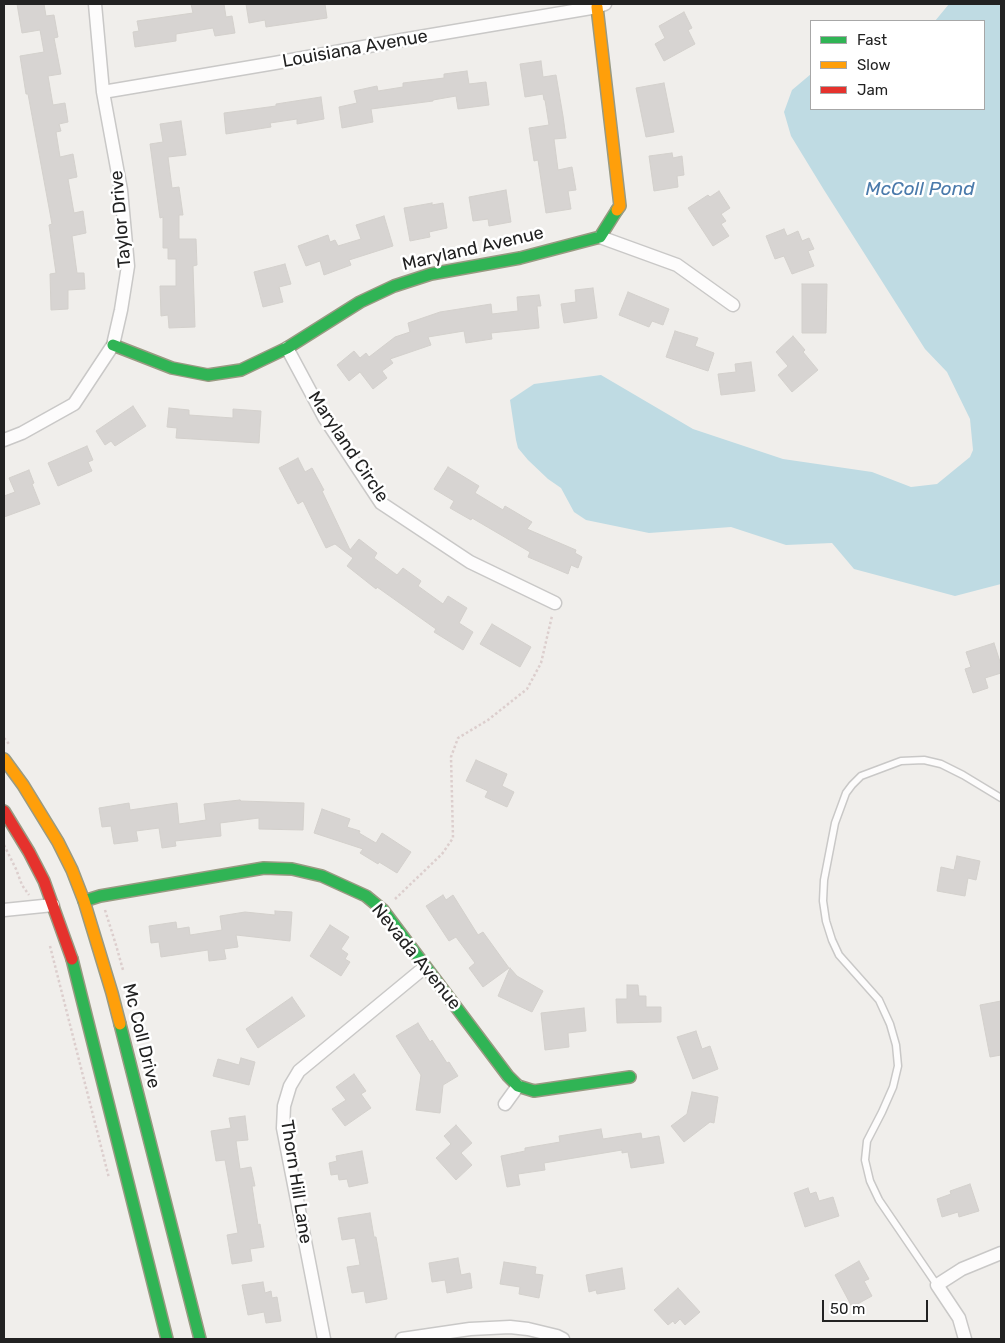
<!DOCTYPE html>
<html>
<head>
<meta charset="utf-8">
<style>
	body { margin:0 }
	#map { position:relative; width:1005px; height:1343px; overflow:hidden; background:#f0eeeb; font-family:Rubik,sans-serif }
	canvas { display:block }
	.frame { position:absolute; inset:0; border:5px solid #222; pointer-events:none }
	.legend { position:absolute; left:810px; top:20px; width:175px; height:90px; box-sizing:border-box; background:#fff; border:1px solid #a7a7a7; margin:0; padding:6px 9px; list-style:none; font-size:15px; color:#222 }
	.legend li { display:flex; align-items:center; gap:10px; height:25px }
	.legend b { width:25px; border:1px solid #a7a7a7 }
	.scale { position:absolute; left:822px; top:1300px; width:106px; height:22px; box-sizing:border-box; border:2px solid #222; border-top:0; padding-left:6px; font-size:15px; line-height:18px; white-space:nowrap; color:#222; -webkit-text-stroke:4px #fff; paint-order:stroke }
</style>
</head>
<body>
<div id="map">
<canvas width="1005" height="1343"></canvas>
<div class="frame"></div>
<ul class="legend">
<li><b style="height:6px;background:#30b455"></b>Fast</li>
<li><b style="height:6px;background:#ff9f0a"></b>Slow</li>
<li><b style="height:6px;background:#e5322d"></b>Jam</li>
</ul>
<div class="scale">50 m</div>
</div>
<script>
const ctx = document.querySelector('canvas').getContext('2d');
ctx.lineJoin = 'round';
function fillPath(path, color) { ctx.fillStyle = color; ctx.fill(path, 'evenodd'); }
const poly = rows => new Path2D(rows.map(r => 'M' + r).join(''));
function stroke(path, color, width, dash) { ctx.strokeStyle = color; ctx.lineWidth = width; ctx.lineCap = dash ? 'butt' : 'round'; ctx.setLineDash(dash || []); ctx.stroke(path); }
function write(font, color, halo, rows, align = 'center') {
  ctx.font = font + ' Rubik,sans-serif'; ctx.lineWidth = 5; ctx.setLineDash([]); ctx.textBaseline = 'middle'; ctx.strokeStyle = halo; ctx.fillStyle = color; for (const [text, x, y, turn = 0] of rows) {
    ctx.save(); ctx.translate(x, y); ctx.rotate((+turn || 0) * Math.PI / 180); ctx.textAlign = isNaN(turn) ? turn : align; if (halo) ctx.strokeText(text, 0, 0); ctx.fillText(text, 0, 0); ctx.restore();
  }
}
fillPath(poly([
	[949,4,1001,4,1001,584,955,596,854,569,832,543,786,545,731,527,649,533,586,520,574,512,561,488,548,479,528,460,518,448,516,440,510,400,534,384,601,375,693,429,783,459,872,472,911,487,937,484,970,457,973,450,970,419,947,372,925,349,824,190,791,136,784,112,792,90,811,74,811,109,984,109,984,21,935,21]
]), '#bfdbe3');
const building = poly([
	[17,4,44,4,46,16,54,15,58,37,54,38,61,74,48,76,53,105,65,103,68,122,59,124,61,131,56,132,60,157,73,154,77,177,68,179,74,213,83,211,86,233,72,236,77,273,84,273,85,289,68,290,68,309,51,310,50,274,56,273,49,225,52,224,28,94,26,94,20,56,44,52,40,30,22,33,17,4],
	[191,4,224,4,226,17,232,16,235,33,215,36,213,28,176,34,176,41,135,47,133,32,139,31,137,21,193,13,191,4],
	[246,4,325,4,327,18,266,27,265,20,249,23,246,4],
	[684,12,692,28,688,30,695,44,664,61,655,44,665,38,659,26,684,12],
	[541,61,543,77,556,75,563,116,566,138,554,139,558,170,572,167,576,190,568,191,571,209,546,213,538,160,534,161,529,128,549,125,545,100,544,100,543,94,525,97,520,64,541,61],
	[467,71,469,84,486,82,489,105,458,109,456,96,433,100,433,101,371,109,373,122,342,128,339,107,357,103,354,91,377,86,378,91,403,87,403,83,444,78,444,74,467,71],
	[664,83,674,132,646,137,636,88,664,83],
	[321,97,324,119,297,124,297,119,270,123,271,127,226,134,224,113,276,106,276,104,321,97],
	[181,121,186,155,168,157,172,188,179,187,183,215,179,215,179,239,196,239,197,265,193,266,195,327,169,328,168,315,161,316,160,286,176,286,176,259,168,259,168,248,163,248,163,217,160,218,150,144,163,142,160,124,181,121],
	[672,153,673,158,682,156,684,175,677,176,678,187,654,191,649,156,672,153],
	[506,190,511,222,489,226,488,219,473,221,469,197,506,190],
	[719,191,730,208,721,214,726,221,721,224,729,236,713,246,688,208,708,195,710,197,719,191],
	[432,203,432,205,443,203,447,228,429,232,430,237,410,241,404,208,432,203],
	[384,216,393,246,349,260,351,265,324,275,320,261,306,266,298,246,328,235,330,242,335,240,338,246,361,239,356,225,384,216],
	[784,229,787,236,798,231,802,241,809,238,814,249,808,251,814,266,792,274,784,256,775,259,766,236,784,229],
	[285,264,291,284,279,287,283,302,263,307,254,272,285,264],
	[802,284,827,284,826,333,802,333,802,284],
	[593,288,597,318,564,323,561,304,576,302,575,290,593,288],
	[628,292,669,309,663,325,652,321,649,327,619,315,628,292],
	[539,295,541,306,537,306,539,328,491,333,492,339,466,343,464,331,428,337,431,345,390,359,393,363,382,371,387,378,373,389,360,372,349,381,337,365,354,351,360,358,366,353,369,357,395,337,410,332,408,323,440,312,491,304,492,314,518,311,517,297,539,295],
	[675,331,698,338,695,346,714,353,708,371,666,357,675,331],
	[793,336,805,350,803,352,818,370,792,392,778,375,788,366,776,352,793,336],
	[751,362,755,391,721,395,718,374,736,372,735,364,751,362],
	[133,406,146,426,115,446,111,441,105,445,96,431,133,406],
	[169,408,189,410,189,415,233,418,233,409,261,411,259,443,176,438,177,428,167,427,169,408],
	[87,446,93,460,88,462,92,471,58,486,48,463,87,446],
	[298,458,305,472,312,468,324,490,322,491,350,550,359,539,377,553,374,558,397,575,403,568,421,581,418,586,443,604,448,596,467,608,459,623,473,632,463,650,434,632,436,629,377,587,376,589,347,566,353,558,335,544,326,548,303,501,298,504,279,468,298,458],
	[448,467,479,486,475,493,503,510,505,506,532,522,527,529,576,550,575,553,582,557,578,568,571,565,568,574,528,557,530,552,472,518,471,520,450,508,454,501,434,489,448,467],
	[29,470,34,483,32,484,40,504,4,517,4,496,15,492,9,478,29,470],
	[492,624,531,647,520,667,480,644,492,624],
	[994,643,1001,665,1001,673,985,678,988,688,973,693,965,669,971,667,966,652,994,643],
	[476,760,507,774,502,786,514,792,507,807,485,797,488,791,466,781,476,760],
	[240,800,241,801,304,803,303,830,259,829,259,818,220,823,221,836,175,841,176,846,162,848,159,828,136,831,138,841,114,844,111,826,102,827,99,808,129,803,130,810,177,803,179,824,206,820,204,804,240,800],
	[322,809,350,819,347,827,360,831,359,833,376,843,382,833,411,852,397,873,379,862,378,864,360,853,363,849,314,833,322,809],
	[957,856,980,861,976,880,968,878,965,896,937,891,941,867,954,870,957,856],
	[443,895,446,900,453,895,478,935,483,932,509,968,483,987,469,968,475,963,456,937,449,941,426,906,443,895],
	[275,911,292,912,290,941,236,935,238,947,224,949,226,959,209,961,208,950,161,957,159,942,151,943,149,926,176,922,177,929,189,927,190,935,222,930,220,916,245,912,275,915,275,911],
	[330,925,349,937,341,949,348,954,345,959,350,962,341,976,310,956,330,925],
	[510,968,517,976,543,991,532,1012,498,996,510,968],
	[627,985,638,985,639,996,646,996,646,1007,661,1007,661,1022,617,1023,616,999,627,999,627,985],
	[292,997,305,1016,258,1048,246,1029,292,997],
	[1001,1001,1001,1055,990,1057,980,1005,1001,1001],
	[584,1008,586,1031,568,1033,569,1047,545,1050,541,1013,584,1008],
	[418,1023,430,1042,432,1040,447,1063,449,1062,458,1076,443,1085,440,1113,416,1110,421,1075,396,1036,418,1023],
	[696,1031,702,1049,710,1046,718,1069,693,1079,677,1037,696,1031],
	[241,1058,255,1062,249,1085,213,1076,218,1059,239,1065,241,1058],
	[354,1074,366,1091,361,1094,371,1108,345,1126,332,1109,346,1100,336,1087,354,1074],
	[692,1092,718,1097,714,1123,710,1122,684,1142,671,1126,687,1114,692,1092],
	[245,1116,248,1140,236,1141,240,1169,251,1167,255,1186,252,1186,258,1225,260,1224,264,1247,250,1249,252,1261,232,1264,227,1235,238,1233,225,1160,216,1161,211,1131,231,1128,229,1118,245,1116],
	[456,1125,472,1143,461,1153,472,1165,456,1180,436,1158,451,1144,444,1136,456,1125],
	[601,1129,603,1139,641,1133,642,1139,659,1136,664,1163,631,1168,628,1152,622,1153,622,1150,544,1163,545,1170,518,1174,520,1185,507,1187,501,1156,525,1151,525,1148,560,1142,559,1136,601,1129],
	[362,1151,368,1183,349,1187,347,1179,339,1180,338,1174,331,1175,329,1163,337,1161,336,1156,362,1151],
	[970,1184,979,1211,959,1217,958,1212,942,1217,937,1199,951,1194,950,1191,970,1184],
	[808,1188,810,1194,816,1192,819,1201,833,1197,839,1216,805,1227,794,1193,808,1188],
	[370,1213,374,1237,376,1237,387,1299,366,1303,364,1291,352,1293,347,1267,360,1265,355,1238,342,1240,338,1218,370,1213],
	[458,1258,461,1275,470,1273,472,1288,447,1293,445,1280,432,1282,429,1263,458,1258],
	[859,1261,869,1279,864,1281,872,1296,852,1307,835,1275,859,1261],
	[504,1262,536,1267,535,1274,543,1275,539,1298,519,1294,520,1287,500,1284,504,1262],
	[622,1268,625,1289,597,1294,596,1290,589,1292,586,1275,622,1268],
	[263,1282,265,1293,271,1291,272,1298,277,1297,281,1321,266,1323,264,1312,248,1315,242,1285,263,1282],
	[678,1288,700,1312,685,1325,680,1319,675,1324,673,1321,668,1325,654,1310,678,1288]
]);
fillPath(building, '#d7d4d2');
stroke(building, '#d3d0cc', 1);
const lane = poly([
	[937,1285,879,1200,870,1181,865,1160,867,1141,882,1112,893,1087,898,1066,896,1045,890,1024,879,1000,839,955,832,940,826,921,823,901,824,880,835,823,846,793,852,785,861,776,901,761,924,760,941,764,963,775,1001,798]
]);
const street = poly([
	[103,92,275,63,402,40,597,7,605,4],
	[600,237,677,265,733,305],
	[287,348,324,417,381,503,470,562,555,603],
	[4,440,22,433,74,404,113,345,121,310,128,266,121,190,103,92,95,4],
	[4,910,53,905],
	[505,1104,518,1086],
	[324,1339,283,1128,284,1106,290,1086,299,1071,425,967],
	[402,1339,470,1329,510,1327,528,1329,557,1336,563,1339],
	[965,1339,959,1318,937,1285,962,1269,1001,1253]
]);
const fast = poly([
	[113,345,172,368,208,375,241,370,287,348,360,302,394,286,431,274,520,258,600,237,617,210],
	[84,901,100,896,264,868,292,869,322,876,366,896,383,910,508,1076,518,1086,534,1091,630,1077],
	[72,959,167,1339],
	[120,1024,200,1339]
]);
const slow = poly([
	[597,7,620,206,617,210],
	[4,759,23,785,58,842,72,870,84,901,112,993,120,1024]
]);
const jam = poly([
	[4,811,29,852,44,881,72,959]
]);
stroke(lane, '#c9c8c7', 9);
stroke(street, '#c9c8c7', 15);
stroke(fast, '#999a82', 14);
stroke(slow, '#999a82', 14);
stroke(jam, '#999a82', 14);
stroke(poly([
	[4,738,9,744],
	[4,845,16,869,22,885,29,895],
	[395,899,442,854,453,838,451,757,458,738,488,720,527,689,541,663,552,616],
	[105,910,116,945,123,970],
	[50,946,109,1178]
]), '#dccecd', 2.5, [2.5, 2.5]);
stroke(lane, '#fdfcfc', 6);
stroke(street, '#fdfcfc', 12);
stroke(fast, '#30b455', 11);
stroke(slow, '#ff9f0a', 11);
stroke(jam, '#e5322d', 11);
write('18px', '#222', '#fff', [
	["Louisiana Avenue",355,49,-10],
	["Taylor Drive",121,219,-95],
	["Maryland Avenue",473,249,-13],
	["Maryland Circle",348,447,56],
	["Nevada Avenue",416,957,51],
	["Mc Coll Drive",141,1036,76],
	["Thorn Hill Lane",296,1182,81]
]);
write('italic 19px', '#4a7aab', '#fff', [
	["McColl Pond",920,190]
]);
</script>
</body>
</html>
